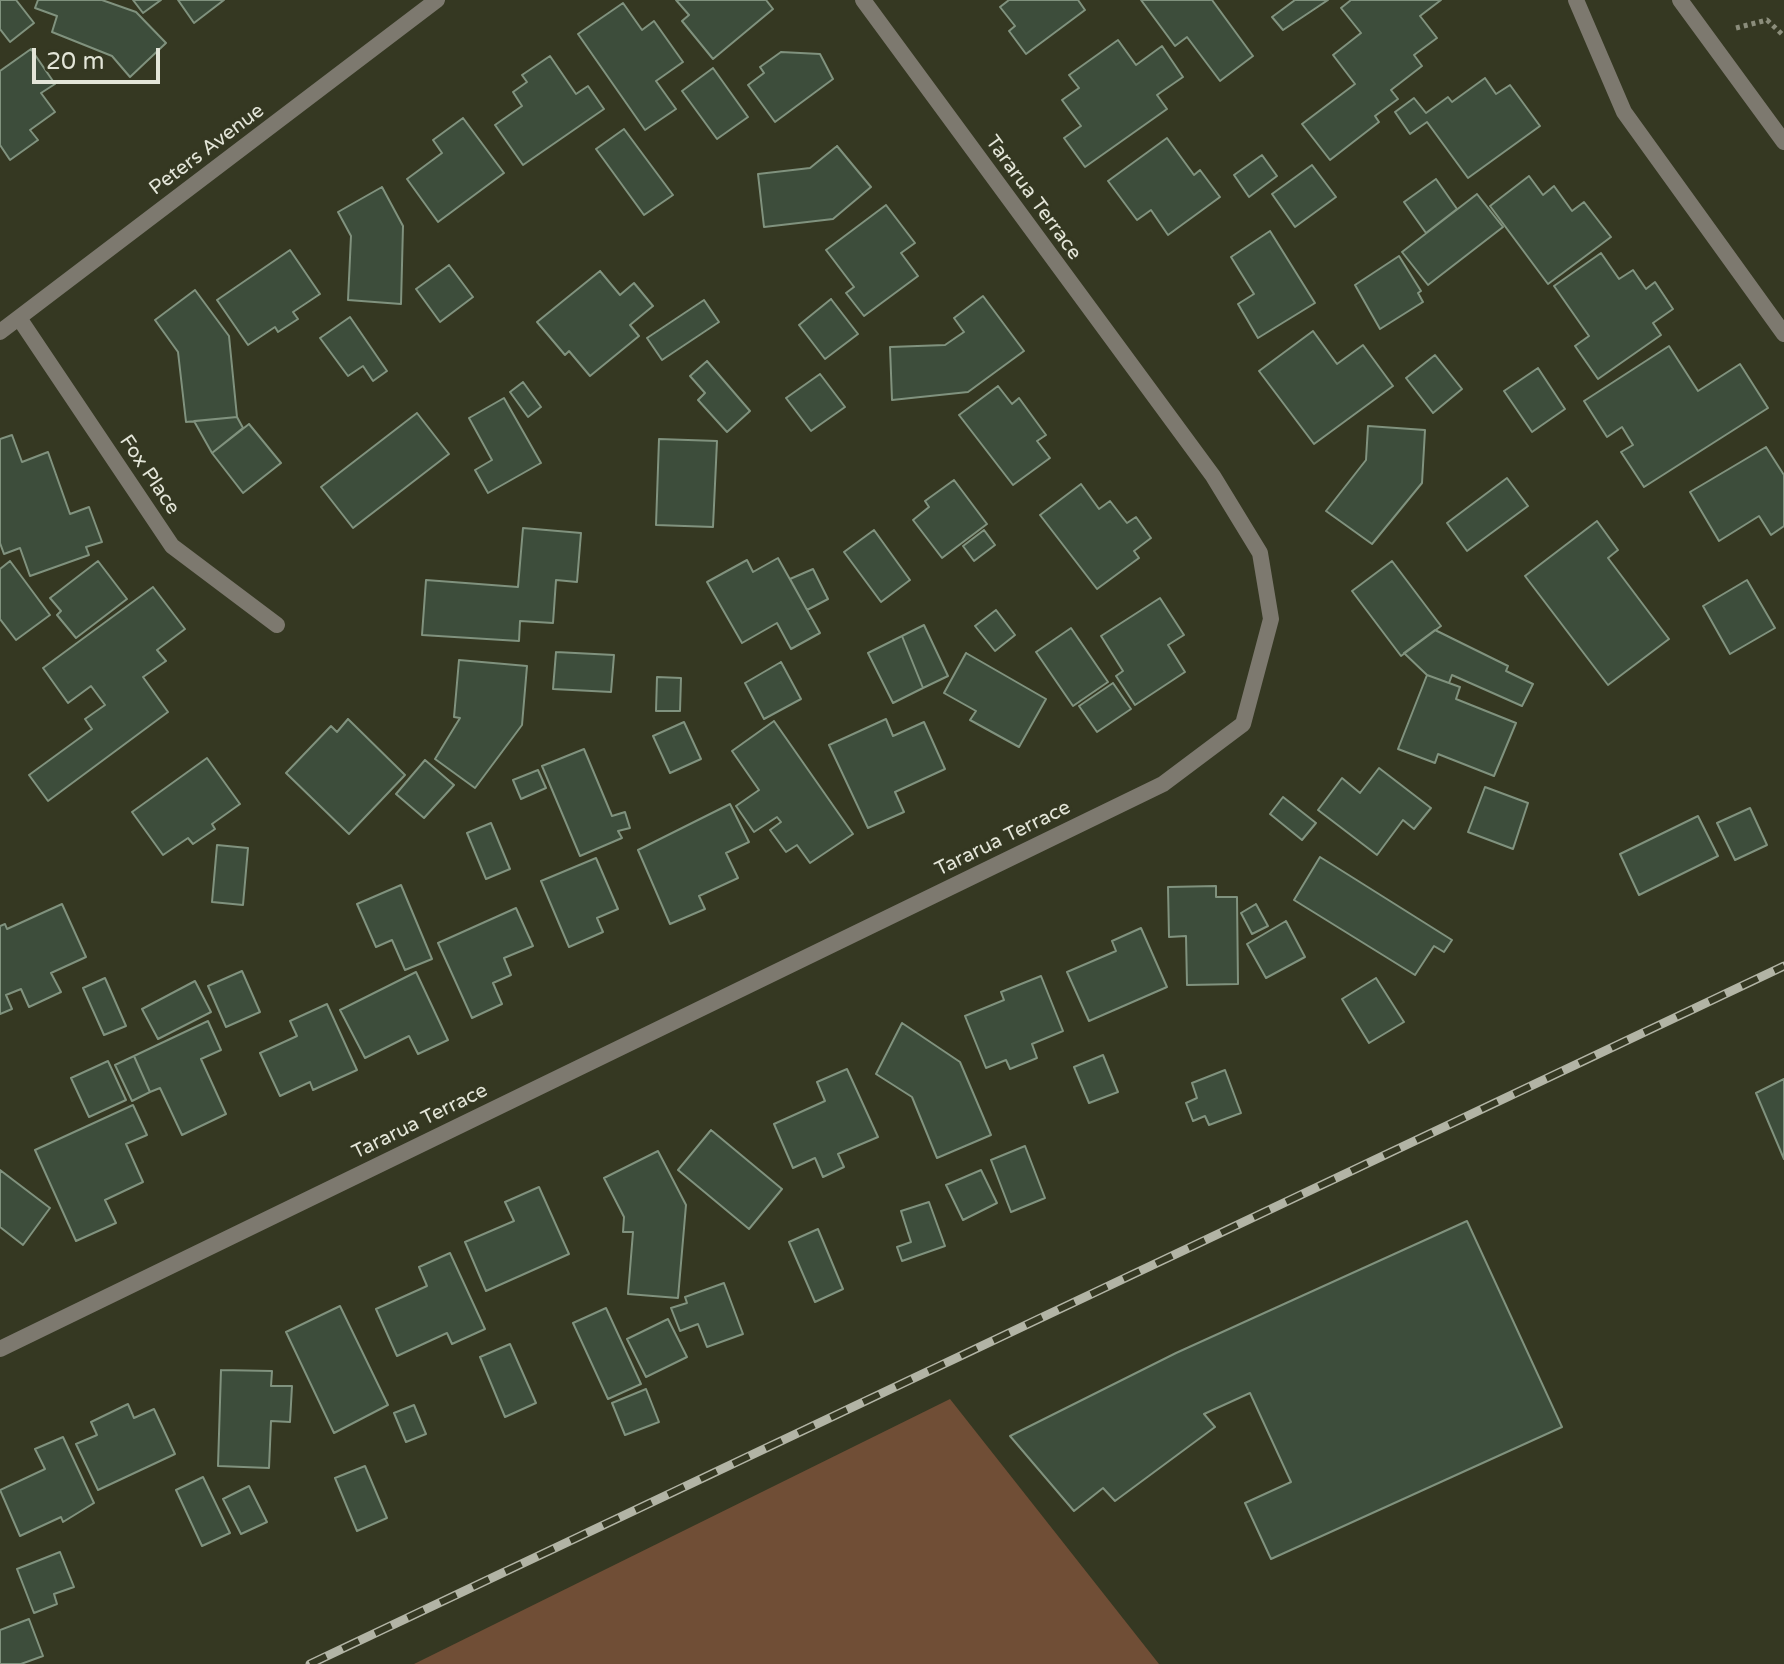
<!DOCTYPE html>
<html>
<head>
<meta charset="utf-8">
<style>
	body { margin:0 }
	#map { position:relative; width:1784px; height:1664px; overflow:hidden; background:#353822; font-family:"Varela Round",sans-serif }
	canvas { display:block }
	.scale { position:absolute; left:32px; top:48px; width:128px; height:36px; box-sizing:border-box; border:4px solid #e3e5d8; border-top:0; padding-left:10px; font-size:24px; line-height:28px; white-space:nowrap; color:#e3e5d8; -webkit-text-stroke:6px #353822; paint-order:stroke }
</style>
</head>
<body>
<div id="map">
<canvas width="1784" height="1664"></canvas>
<div class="scale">20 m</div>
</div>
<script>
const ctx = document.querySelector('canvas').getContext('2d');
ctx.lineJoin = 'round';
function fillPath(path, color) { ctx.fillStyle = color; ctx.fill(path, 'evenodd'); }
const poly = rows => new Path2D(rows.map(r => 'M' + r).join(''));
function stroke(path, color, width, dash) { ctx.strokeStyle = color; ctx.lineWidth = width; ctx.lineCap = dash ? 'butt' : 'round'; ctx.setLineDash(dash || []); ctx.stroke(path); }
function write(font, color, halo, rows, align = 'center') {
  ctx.font = font + ' "Varela Round",sans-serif'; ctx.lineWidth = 6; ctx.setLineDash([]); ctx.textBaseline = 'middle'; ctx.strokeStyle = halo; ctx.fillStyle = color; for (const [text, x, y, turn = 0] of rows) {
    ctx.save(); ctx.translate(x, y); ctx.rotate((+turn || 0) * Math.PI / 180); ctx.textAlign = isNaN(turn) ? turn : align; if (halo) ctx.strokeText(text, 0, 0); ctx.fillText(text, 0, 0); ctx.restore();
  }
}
fillPath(poly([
	[950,1399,1159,1664,414,1664]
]), '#704e36');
const building = poly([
	[0,0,16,0,34,23,10,42,0,29,0,0],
	[38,0,102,0,136,12,166,43,130,77,112,56,52,32,57,16,35,8,38,0],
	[133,0,161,0,143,13,133,0],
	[178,0,224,0,194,23,178,0],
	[676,0,766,0,773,9,713,59,682,21,689,15,676,0],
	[1009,0,1078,0,1085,10,1026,54,1009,31,1015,26,1000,7,1009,0],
	[1141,0,1212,0,1253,56,1220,81,1187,37,1175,46,1141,0],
	[1295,0,1328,0,1283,30,1272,17,1295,0],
	[1351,0,1441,0,1420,16,1437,38,1414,55,1422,66,1391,90,1398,99,1375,116,1379,122,1330,160,1302,124,1355,84,1333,55,1361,33,1341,8,1351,0],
	[623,3,642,30,654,21,683,62,656,81,676,109,645,130,578,34,623,3],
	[1118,40,1136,65,1162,46,1183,77,1157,95,1167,109,1085,167,1064,138,1081,126,1062,100,1079,88,1069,75,1118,40],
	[31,49,55,84,41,93,55,112,30,130,38,140,10,160,0,145,0,71,31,49],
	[781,52,820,54,833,79,775,122,748,85,764,73,760,67,781,52],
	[550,56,576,94,588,86,604,109,523,165,495,125,522,106,513,92,527,82,522,75,550,56],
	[713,68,748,117,717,139,682,91,713,68],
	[1485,78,1496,94,1510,85,1540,126,1468,178,1427,122,1410,134,1395,112,1414,98,1426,113,1448,97,1452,102,1485,78],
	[463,118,504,173,438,222,407,179,442,153,433,140,463,118],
	[624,129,673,195,644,215,596,149,624,129],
	[1167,138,1194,175,1200,170,1220,197,1168,235,1151,210,1137,220,1108,181,1167,138],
	[837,146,871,187,833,219,764,227,758,174,810,168,837,146],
	[1262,155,1277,176,1249,197,1234,175,1262,155],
	[1312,165,1336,197,1295,227,1272,194,1312,165],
	[1529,176,1543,195,1554,186,1572,211,1584,202,1611,237,1548,284,1490,206,1529,176],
	[1436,179,1457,209,1426,233,1404,202,1436,179],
	[382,187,403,226,401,304,348,300,351,236,338,212,382,187],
	[1477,194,1503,227,1428,285,1402,252,1477,194],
	[886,205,915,243,901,253,918,276,864,316,846,293,854,287,826,250,886,205],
	[1270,231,1315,303,1258,338,1238,304,1254,294,1231,257,1270,231],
	[290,250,320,294,293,312,298,319,278,332,275,327,248,345,217,300,290,250],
	[1601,253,1619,279,1633,270,1646,289,1655,282,1673,309,1653,323,1661,335,1598,379,1575,346,1589,336,1554,286,1601,253],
	[1399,256,1421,291,1418,293,1423,302,1380,329,1355,285,1399,256],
	[449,265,473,297,440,322,416,289,449,265],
	[600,271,620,295,634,283,653,306,630,325,639,336,590,376,569,351,565,355,537,322,600,271],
	[195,290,229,336,237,417,186,422,178,352,155,320,195,290],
	[983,296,1024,351,968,392,892,400,890,347,945,345,964,332,954,318,983,296],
	[831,299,858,334,825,359,799,325,831,299],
	[704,300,719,322,662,360,647,338,704,300],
	[350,317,387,371,373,381,363,366,348,376,320,338,350,317],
	[1313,331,1337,364,1363,345,1393,386,1314,444,1259,371,1313,331],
	[1669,346,1698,391,1740,364,1768,408,1644,487,1621,452,1633,445,1622,427,1607,437,1584,401,1669,346],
	[1435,355,1462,389,1433,413,1406,378,1435,355],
	[707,361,750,411,727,432,698,400,705,393,690,376,707,361],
	[1538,368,1565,409,1532,432,1504,391,1538,368],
	[820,374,845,407,811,431,786,398,820,374],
	[523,382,541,407,528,417,510,392,523,382],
	[998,386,1012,404,1019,398,1046,435,1037,441,1050,458,1013,485,959,415,998,386],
	[504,398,541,463,488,493,475,470,492,460,469,418,504,398],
	[417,413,449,454,353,528,321,487,417,413],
	[237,417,243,428,212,453,194,421,237,417],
	[249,424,281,463,243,493,212,453,249,424],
	[1368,426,1425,430,1422,483,1372,544,1326,511,1366,460,1368,426],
	[12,435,22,462,48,452,70,514,89,507,102,542,86,547,89,555,30,576,20,548,4,554,0,543,0,439,12,435],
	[659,439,717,441,713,527,656,525,659,439],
	[1766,447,1784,475,1784,526,1771,535,1759,516,1719,541,1690,492,1766,447],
	[1507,478,1528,506,1467,551,1447,523,1507,478],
	[954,480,987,524,942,558,913,520,929,507,925,501,954,480],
	[1081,484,1099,509,1110,501,1127,523,1136,517,1151,538,1134,551,1139,558,1097,589,1040,515,1081,484],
	[1597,521,1618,550,1608,558,1669,639,1608,685,1525,576,1597,521],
	[523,528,581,533,577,582,556,580,553,623,520,621,519,641,422,635,426,580,518,587,523,528],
	[874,530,910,580,881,602,844,552,874,530],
	[984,530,995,545,974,561,963,546,984,530],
	[778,558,820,633,791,649,777,623,742,643,707,582,747,560,753,572,778,558],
	[10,561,50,615,16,640,0,619,0,569,10,561],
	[98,561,127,599,76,638,57,615,61,611,50,598,98,561],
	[1392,561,1441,626,1401,656,1352,591,1392,561],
	[813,569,828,599,807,610,790,579,813,569],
	[1747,580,1775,628,1730,654,1703,606,1747,580],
	[153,587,185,629,157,650,166,661,143,677,168,712,48,801,29,775,92,729,85,719,105,705,91,686,68,703,43,668,153,587],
	[1160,598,1184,635,1168,645,1185,672,1135,705,1116,676,1123,671,1101,636,1160,598],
	[996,610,1015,635,995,651,975,626,996,610],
	[924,625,948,676,923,688,902,636,924,625],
	[1071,628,1108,682,1073,706,1036,652,1071,628],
	[1435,630,1508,666,1506,671,1533,684,1522,706,1452,675,1449,683,1427,675,1404,653,1435,630],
	[902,636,923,688,893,703,868,653,902,636],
	[556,652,614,655,611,692,553,689,556,652],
	[966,653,1046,699,1019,747,970,720,976,711,944,693,966,653],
	[459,660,527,666,522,725,475,788,435,759,460,718,454,717,459,660],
	[781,662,801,699,764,719,745,683,781,662],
	[1427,675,1460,687,1456,699,1516,723,1494,776,1438,754,1435,763,1398,749,1427,675],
	[657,677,681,678,680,711,656,711,657,677],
	[1113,683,1131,709,1097,732,1079,706,1113,683],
	[348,719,405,775,349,834,286,773,331,726,337,732,348,719],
	[886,719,893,736,924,722,945,769,895,792,904,812,868,828,829,745,886,719],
	[774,721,853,834,810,863,797,845,786,852,770,830,781,822,777,817,754,832,736,806,759,790,732,751,774,721],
	[684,722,701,759,670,773,653,736,684,722],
	[584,749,612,816,625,812,630,828,618,831,622,838,580,856,542,766,584,749],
	[207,758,240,804,212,824,215,829,193,844,188,838,163,855,132,812,207,758],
	[425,760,454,785,424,818,396,794,425,760],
	[1379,768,1431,808,1414,829,1403,820,1377,855,1318,810,1342,778,1360,793,1379,768],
	[538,770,546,788,521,799,513,780,538,770],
	[1485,787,1528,803,1513,849,1468,832,1485,787],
	[1283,797,1316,823,1302,840,1270,814,1283,797],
	[730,804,749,842,726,853,738,878,699,896,705,909,670,924,638,850,730,804],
	[1750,808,1767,845,1735,860,1717,823,1750,808],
	[1698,816,1718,856,1639,895,1620,854,1698,816],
	[491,823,510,869,486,879,467,833,491,823],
	[217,845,248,848,243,905,212,902,217,845],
	[1320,857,1452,940,1444,952,1434,946,1415,975,1294,900,1320,857],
	[596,858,618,909,597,918,603,932,569,947,541,881,596,858],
	[401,885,432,959,405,970,392,940,376,947,357,904,401,885],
	[1216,886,1216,897,1237,897,1238,984,1187,985,1186,936,1169,937,1168,887,1216,886],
	[62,904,86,957,51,973,61,992,29,1007,21,989,6,995,12,1009,0,1014,0,926,5,924,7,929,62,904],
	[1256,904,1268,926,1252,934,1241,913,1256,904],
	[516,908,533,946,504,958,511,975,493,983,502,1004,472,1018,438,943,516,908],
	[1286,921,1305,957,1266,978,1247,944,1286,921],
	[1141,928,1167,987,1089,1021,1067,972,1116,951,1112,941,1141,928],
	[242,971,260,1012,226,1027,208,986,242,971],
	[416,972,448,1040,418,1054,409,1036,365,1058,340,1010,416,972],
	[1041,976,1063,1031,1032,1044,1037,1058,1010,1069,1006,1060,986,1068,965,1016,1004,1000,1001,992,1041,976],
	[105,978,126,1026,104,1035,83,988,105,978],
	[1376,978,1404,1022,1369,1043,1342,999,1376,978],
	[195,981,211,1012,158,1039,142,1009,195,981],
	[327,1004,357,1070,313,1090,310,1082,280,1096,260,1053,297,1036,290,1021,327,1004],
	[208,1021,221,1050,201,1059,226,1114,182,1135,160,1088,150,1092,134,1056,208,1021],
	[902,1023,960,1062,991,1135,937,1158,912,1097,876,1074,902,1023],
	[1103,1055,1118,1092,1089,1103,1074,1067,1103,1055],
	[134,1056,150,1092,132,1101,115,1065,134,1056],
	[108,1061,126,1100,89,1117,71,1078,108,1061],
	[847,1069,878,1137,838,1154,844,1167,823,1177,815,1158,793,1168,774,1124,825,1101,817,1082,847,1069],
	[1225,1070,1241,1113,1209,1125,1205,1116,1193,1121,1186,1103,1197,1098,1192,1083,1225,1070],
	[1784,1079,1784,1159,1756,1093,1784,1079],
	[133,1105,147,1135,126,1144,143,1182,105,1200,116,1223,76,1241,35,1150,133,1105],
	[711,1130,782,1189,749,1229,678,1170,711,1130],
	[1025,1146,1045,1198,1011,1212,991,1160,1025,1146],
	[658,1151,686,1205,678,1298,628,1294,633,1232,623,1232,624,1217,604,1178,658,1151],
	[0,1170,50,1208,23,1245,0,1227,0,1170],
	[981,1170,997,1203,963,1220,946,1185,981,1170],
	[539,1187,569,1254,486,1291,465,1242,514,1221,505,1202,539,1187],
	[929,1202,945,1246,902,1261,897,1247,911,1242,901,1211,929,1202],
	[1467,1221,1562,1427,1271,1559,1245,1503,1291,1482,1250,1393,1204,1414,1215,1427,1115,1501,1103,1488,1074,1511,1010,1436,1176,1353,1467,1221],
	[818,1229,843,1289,815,1302,789,1242,818,1229],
	[450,1253,485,1329,452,1344,447,1333,397,1356,376,1309,427,1286,419,1267,450,1253],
	[724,1283,743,1334,707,1347,698,1324,680,1331,671,1308,687,1303,685,1297,724,1283],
	[340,1306,388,1405,334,1433,286,1332,340,1306],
	[606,1308,641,1384,608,1399,573,1323,606,1308],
	[668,1319,687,1357,646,1377,627,1339,668,1319],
	[510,1344,536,1403,505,1417,480,1357,510,1344],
	[221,1370,272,1371,271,1386,292,1386,290,1422,271,1421,269,1468,218,1466,221,1370],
	[646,1389,659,1422,625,1435,612,1403,646,1389],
	[128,1404,134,1418,154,1409,175,1454,98,1490,76,1444,97,1435,91,1422,128,1404],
	[414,1405,426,1434,406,1442,394,1413,414,1405],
	[63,1437,94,1503,63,1522,61,1517,20,1536,0,1490,45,1469,35,1449,63,1437],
	[365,1466,387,1518,357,1531,335,1478,365,1466],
	[203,1477,230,1533,202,1546,176,1490,203,1477],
	[249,1486,267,1522,241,1534,223,1499,249,1486],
	[60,1552,74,1587,54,1594,57,1604,34,1613,17,1569,60,1552],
	[29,1619,43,1656,21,1664,0,1664,0,1630,29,1619]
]);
fillPath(building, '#3d4d3b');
stroke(building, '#80927e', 2);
stroke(poly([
	[1736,28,1767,20,1784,36]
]), '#8b8d7b', 5, [4, 4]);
stroke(poly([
	[1576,0,1624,112,1784,334]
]), '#7d796f', 16);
stroke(poly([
	[19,318,172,546,277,625],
	[0,332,437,0],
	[0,1349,1163,784,1243,724,1271,619,1260,553,1213,476,863,0]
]), '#7d796f', 16);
stroke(poly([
	[1680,0,1784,142]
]), '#7d796f', 16);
const rail = poly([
	[310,1664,1784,966]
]);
stroke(rail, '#b2b4a5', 9);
stroke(rail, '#353822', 6, [18]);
write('20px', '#e3e5d8', '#353822', [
	["Peters Avenue",207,150,-37],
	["Tararua Terrace",1033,198,54],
	["Fox Place",149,475,56],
	["Tararua Terrace",1003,839,-26],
	["Tararua Terrace",420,1122,-26]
]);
</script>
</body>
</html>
